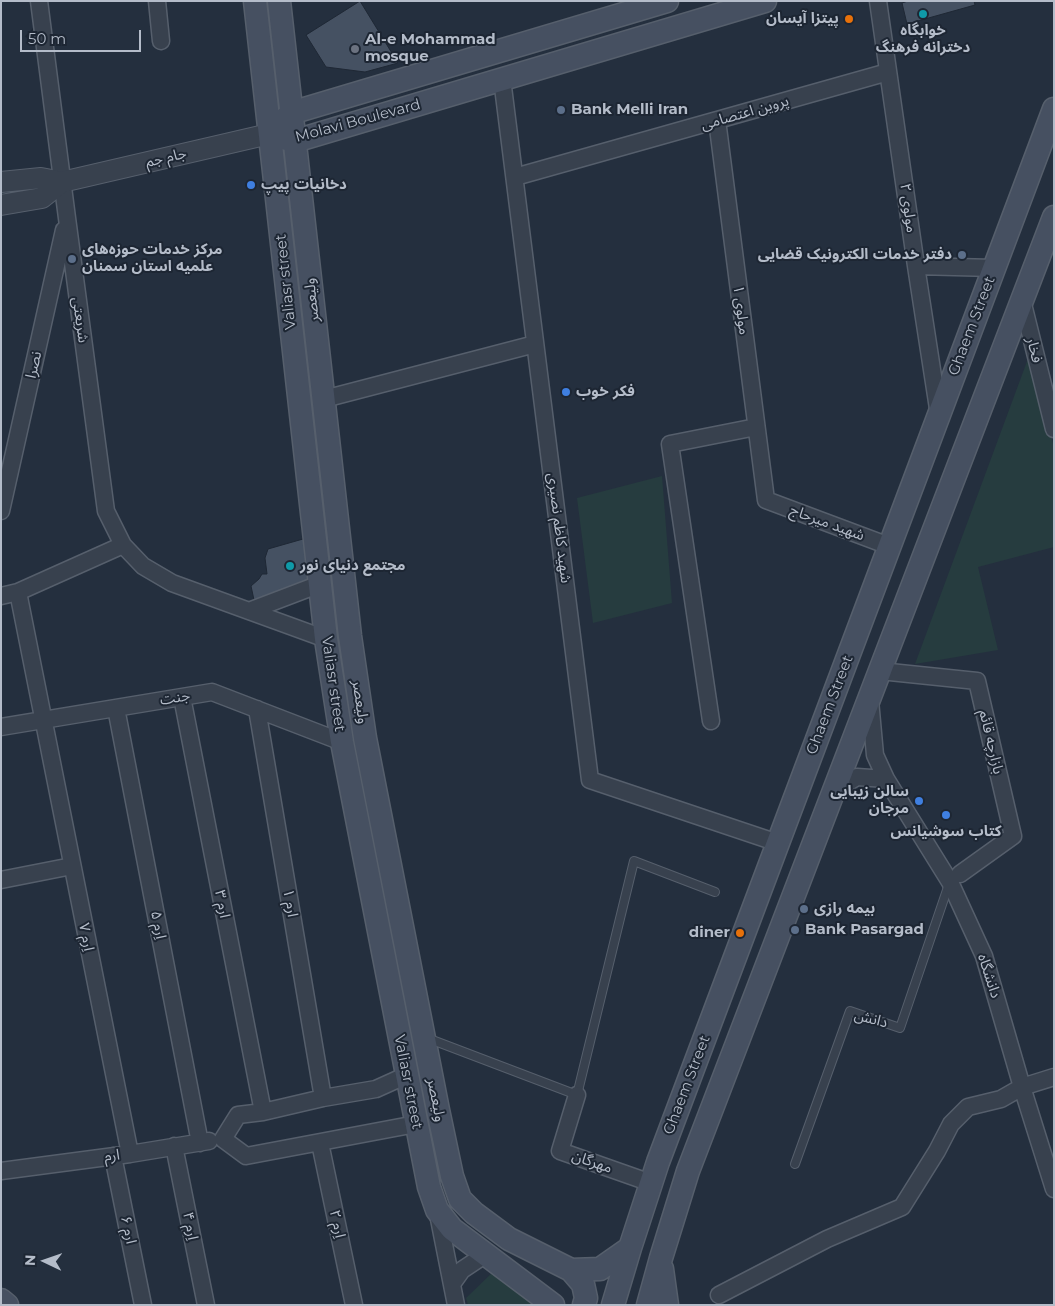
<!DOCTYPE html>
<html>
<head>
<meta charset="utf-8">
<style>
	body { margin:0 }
	#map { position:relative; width:1055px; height:1306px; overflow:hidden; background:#242f3e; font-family:Montserrat,sans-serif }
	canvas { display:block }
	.frame { position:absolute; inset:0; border:2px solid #b4bcc9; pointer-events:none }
	.north { position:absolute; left:20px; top:1236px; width:50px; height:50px; -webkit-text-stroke:4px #1d2633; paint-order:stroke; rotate:273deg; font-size:14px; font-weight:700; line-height:20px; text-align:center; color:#b4bcc9 }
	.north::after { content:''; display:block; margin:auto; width:18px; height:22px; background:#b4bcc9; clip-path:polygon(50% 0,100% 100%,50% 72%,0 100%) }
	.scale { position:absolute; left:20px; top:30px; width:121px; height:22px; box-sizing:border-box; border:2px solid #b4bcc9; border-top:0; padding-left:6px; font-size:15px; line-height:18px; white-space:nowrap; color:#b4bcc9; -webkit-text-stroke:4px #1d2633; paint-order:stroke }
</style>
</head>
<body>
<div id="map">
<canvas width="1055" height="1306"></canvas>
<div class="frame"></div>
<div class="north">N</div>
<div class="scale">50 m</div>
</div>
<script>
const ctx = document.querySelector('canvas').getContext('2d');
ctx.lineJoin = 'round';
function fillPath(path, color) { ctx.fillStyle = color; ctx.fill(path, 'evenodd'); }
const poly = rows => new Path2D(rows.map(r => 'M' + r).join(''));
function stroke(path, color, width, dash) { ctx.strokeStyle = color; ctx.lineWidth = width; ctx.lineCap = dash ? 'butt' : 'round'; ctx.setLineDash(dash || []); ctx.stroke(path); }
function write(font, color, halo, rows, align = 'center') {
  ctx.font = font + ' Montserrat,"Noto Sans Arabic",sans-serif'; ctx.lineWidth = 4; ctx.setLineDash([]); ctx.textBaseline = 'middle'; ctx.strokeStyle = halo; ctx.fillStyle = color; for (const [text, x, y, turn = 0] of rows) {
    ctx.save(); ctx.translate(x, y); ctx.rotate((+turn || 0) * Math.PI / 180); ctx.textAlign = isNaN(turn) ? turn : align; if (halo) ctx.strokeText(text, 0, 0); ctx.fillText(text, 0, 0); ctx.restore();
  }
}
fillPath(poly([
	[1029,356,1054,447,1054,547,978,567,998,650,915,664],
	[662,476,672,603,593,623,577,498],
	[494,1271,535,1305,468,1305,466,1298]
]), '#263c3f');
const building = poly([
	[360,1,398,63,365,72,326,67,306,35,360,1],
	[974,1,975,5,907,24,902,3,908,1,974,1],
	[310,537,315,581,264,600,254,600,251,586,259,579,262,574,267,574,265,558,268,549,310,537]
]);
fillPath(building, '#455162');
stroke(building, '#1f2835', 1);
const service = poly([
	[427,1038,577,1095,634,861,715,892],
	[795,1164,850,1011,900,1028,949,884]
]);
const minor = poly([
	[39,1,67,218,106,511,123,545,143,566,172,583,249,611],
	[157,1,161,41],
	[878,1,916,266,939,415],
	[502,79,590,780,778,843],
	[717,120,766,500,889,546],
	[515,177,888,72],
	[916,266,994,268],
	[1022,300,1054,429],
	[324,399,535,344],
	[1,511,64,230],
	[320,584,249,611,326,639],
	[18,592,130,1154],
	[1,596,18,592,123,545],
	[880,671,977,681,1013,836,960,874],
	[182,697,263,1112],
	[116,708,200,1143],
	[257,709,323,1098],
	[711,721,670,444,756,427],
	[1,727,212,692,342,742],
	[886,779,950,882,984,956,1022,1087,1054,1189],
	[834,791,857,777,886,779,875,755,870,700],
	[1,880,72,866],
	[407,1075,376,1089,323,1098,263,1112,238,1115,223,1139,246,1156,416,1124],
	[577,1095,560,1151,651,1183],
	[320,1143,354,1305],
	[174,1146,206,1305],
	[113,1156,143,1305],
	[1,1171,130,1154,209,1141],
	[438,1214,456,1305],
	[452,1284,462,1270,486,1254],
	[719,1295,827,1239,902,1207,937,1151,951,1124,968,1107,1001,1099,1022,1087,1054,1077]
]);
const tertiary = poly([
	[1,182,41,178,62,182],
	[1,205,42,198,62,182,269,134]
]);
const secondary = poly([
	[255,1,326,639,342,742,429,1187,437,1210,452,1229,553,1305],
	[279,1,350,636,365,738,438,1110,452,1176,460,1199,474,1213,509,1239,571,1270,600,1269,630,1248],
	[281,123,291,113,667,1],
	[280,137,295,141,765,1],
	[662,1269,667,1305],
	[571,1270,583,1284,586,1298,584,1305],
	[1,1300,7,1305],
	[613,1305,630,1248,658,1162,1054,109],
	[648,1305,661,1258,688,1171,1054,217]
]);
stroke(service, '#565f6c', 10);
stroke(minor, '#565f6c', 19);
stroke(tertiary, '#565f6c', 22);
stroke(secondary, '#565f6c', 25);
stroke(service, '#38414e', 8);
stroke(minor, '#38414e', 16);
stroke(tertiary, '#38414e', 20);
stroke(secondary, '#465061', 22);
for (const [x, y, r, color] of [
	[923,14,5,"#0f9aa8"],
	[849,19,5,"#e8710a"],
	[355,49,5,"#6b7280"],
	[561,110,5,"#5c6f8a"],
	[251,185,5,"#3f7fe0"],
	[962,255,5,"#5c6f8a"],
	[72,259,5,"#5c6f8a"],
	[566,392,5,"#3f7fe0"],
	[290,566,5,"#0f9aa8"],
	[919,801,5,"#3f7fe0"],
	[946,815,5,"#3f7fe0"],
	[804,909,5,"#5c6f8a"],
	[795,930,5,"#5c6f8a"],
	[740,933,5,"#e8710a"]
]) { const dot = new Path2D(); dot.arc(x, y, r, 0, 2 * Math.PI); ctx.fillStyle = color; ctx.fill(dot); stroke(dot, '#1d2633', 2); }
write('bold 15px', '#b4bcc9', '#1d2633', [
	["پیتزا آیسان",839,19,"right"],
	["خوابگاه",923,31,"center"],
	["دخترانه فرهنگ",923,48,"center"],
	["Al-e Mohammad",365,40],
	["mosque",365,57],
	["Bank Melli Iran",571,110],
	["دخانیات پیپ",261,185],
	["مرکز خدمات حوزه‌های",82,250],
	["علمیه استان سمنان",82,267],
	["دفتر خدمات الکترونیک قضایی",952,255,"right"],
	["فکر خوب",576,392],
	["مجتمع دنیای نور",300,566],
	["سالن زیبایی",909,792,"right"],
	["مرجان",909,809,"right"],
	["کتاب سوشیانس",946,832,"center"],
	["بیمه رازی",814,909],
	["Bank Pasargad",805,930],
	["diner",730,933,"right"]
], 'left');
write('15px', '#b4bcc9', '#1d2633', [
	["پروین اعتصامی",745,113,-16],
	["Molavi Boulevard",358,121,-15],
	["جام جم",166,158,-13],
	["مولوی ۲",908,208,82],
	["Valiasr street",286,282,-96],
	["ولیعصر",312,300,-96],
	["مولوی ۱",741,310,83],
	["شریعتی",80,320,82],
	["Ghaem Street",972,326,-69],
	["فخار",1034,350,76],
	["نصرا",34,365,-77],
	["شهید میرحاج",827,523,20],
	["شهید کاظم نصیری",559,528,83],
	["Valiasr street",333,684,82],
	["جنت",175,698,-9],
	["ولیعصر",360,702,82],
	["Ghaem Street",830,705,-69],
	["بازارچه قائم",991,742,77],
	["ارم ۱",290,903,80],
	["ارم ۳",222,904,79],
	["اِرم ۵",158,925,79],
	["اِرم ۷",86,937,79],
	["دانشگاه",989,976,72],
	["دانش",871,1019,15],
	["Valiasr street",408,1082,79],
	["Ghaem Street",687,1085,-69],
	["ولیعصر",436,1100,79],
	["ارم",112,1156,-7],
	["مهرگان",592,1162,19],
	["اِرم ۲",337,1224,78],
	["اِرم ۴",190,1226,79],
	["ارم ۶",128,1230,78]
]);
</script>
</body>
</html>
